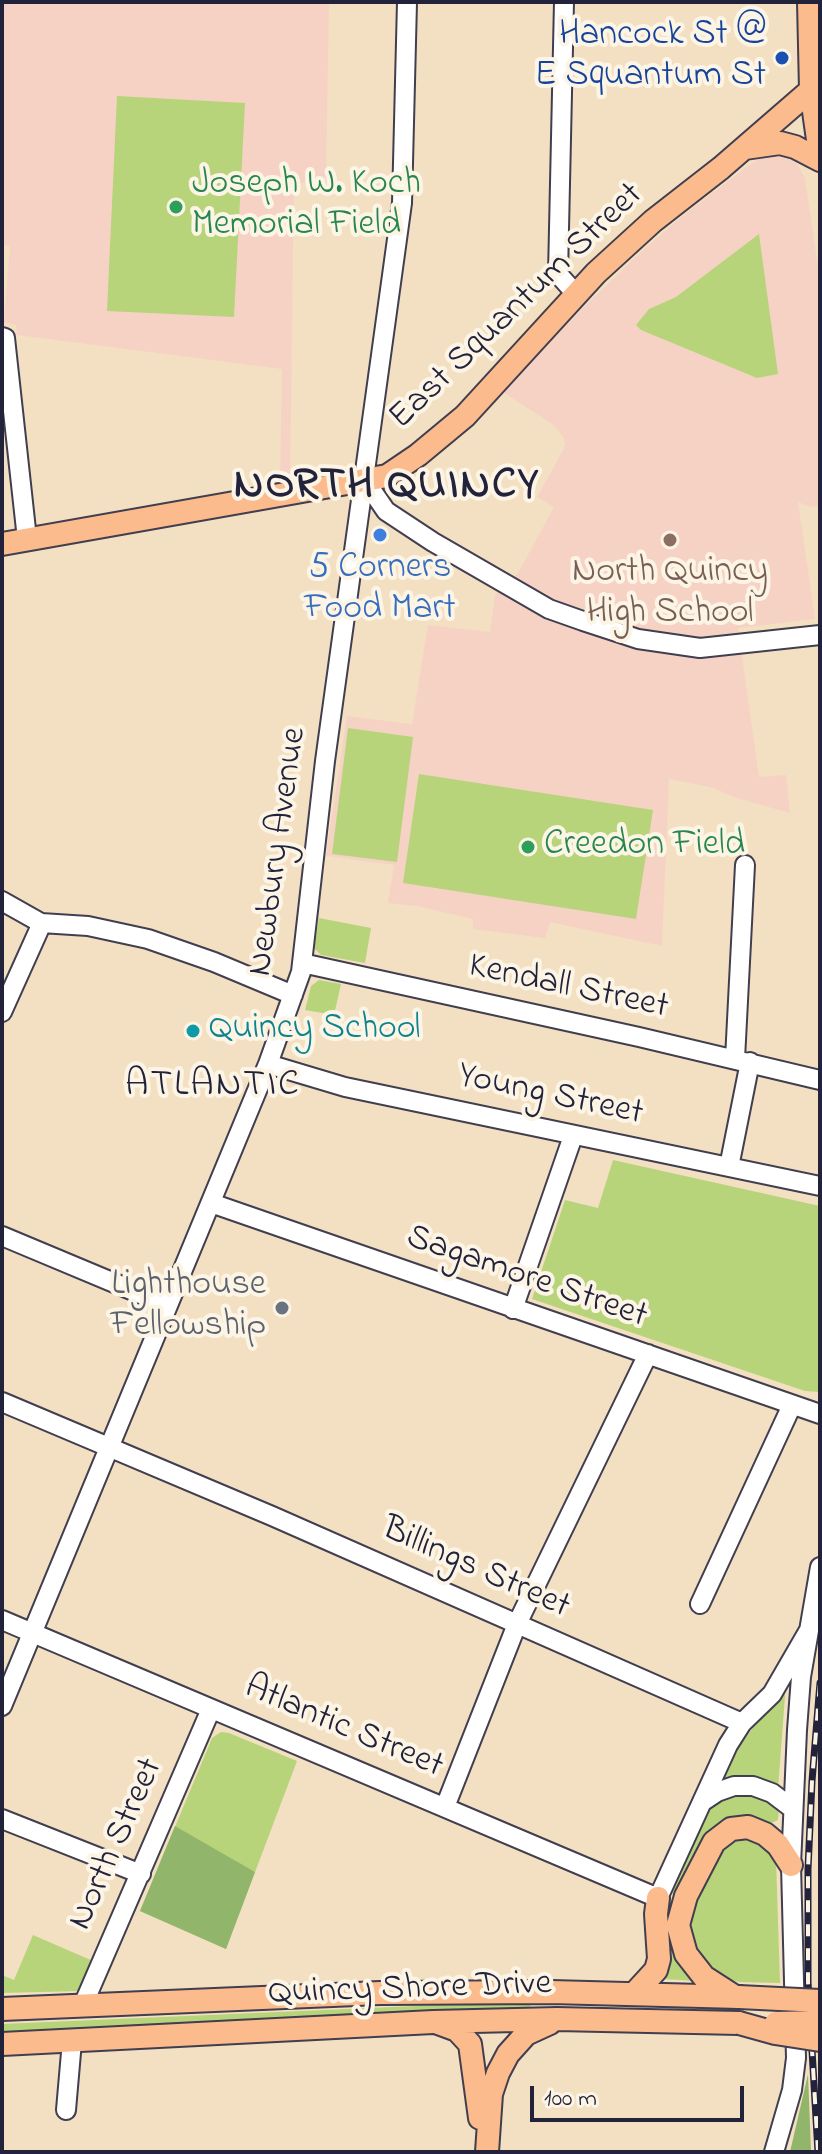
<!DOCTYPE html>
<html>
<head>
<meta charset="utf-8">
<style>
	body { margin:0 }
	#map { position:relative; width:822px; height:2154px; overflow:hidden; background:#f3e0c2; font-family:"Indie Flower",sans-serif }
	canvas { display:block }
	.frame { position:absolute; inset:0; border:4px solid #22223b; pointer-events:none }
	.scale { position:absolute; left:530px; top:2086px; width:214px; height:36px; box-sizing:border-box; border:4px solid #22223b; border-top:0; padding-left:10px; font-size:24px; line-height:28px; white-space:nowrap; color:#22223b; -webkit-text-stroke:6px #fcf5e5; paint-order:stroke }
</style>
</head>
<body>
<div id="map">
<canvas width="822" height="2154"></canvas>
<div class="frame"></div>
<div class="scale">100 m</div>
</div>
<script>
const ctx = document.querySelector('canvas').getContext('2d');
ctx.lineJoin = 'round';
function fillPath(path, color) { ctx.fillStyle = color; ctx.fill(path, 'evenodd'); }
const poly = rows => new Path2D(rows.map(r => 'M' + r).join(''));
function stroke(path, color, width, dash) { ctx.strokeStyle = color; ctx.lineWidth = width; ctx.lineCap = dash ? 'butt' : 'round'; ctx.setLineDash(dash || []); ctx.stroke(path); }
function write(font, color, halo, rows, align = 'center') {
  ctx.font = font + ' "Indie Flower",sans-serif'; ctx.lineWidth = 8; ctx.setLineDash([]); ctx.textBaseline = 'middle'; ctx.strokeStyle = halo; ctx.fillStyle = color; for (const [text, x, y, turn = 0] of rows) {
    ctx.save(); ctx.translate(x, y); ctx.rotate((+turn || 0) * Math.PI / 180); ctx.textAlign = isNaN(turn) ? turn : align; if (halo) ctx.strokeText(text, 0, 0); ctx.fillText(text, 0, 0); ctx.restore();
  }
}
fillPath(poly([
	[2,2,329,2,326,177,294,185,290,480,280,482,282,369,17,335,16,325,4,322,10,246,2,244],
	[766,155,785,156,797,164,805,178,820,280,820,505,810,507,798,502,815,619,738,628,759,777,786,775,790,813,733,797,714,788,669,779,662,946,550,922,545,938,473,929,473,919,417,906,388,903,394,865,326,856,347,716,412,724,428,625,490,632,495,595,518,573,554,507,537,497,562,452,565,444,563,436,552,424,503,392,583,308,641,252,680,218,749,165]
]), '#f6d2c4');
fillPath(poly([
	[117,96,245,103,234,317,107,311],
	[759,234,778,374,757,378,641,330,636,325,649,309,676,297],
	[348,728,413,737,397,862,332,854],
	[419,774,653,810,636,919,403,883],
	[319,918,371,928,365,963,321,955,314,948],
	[319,980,341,984,334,1015,305,1010,311,986],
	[613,1160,820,1206,820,1392,805,1391,532,1299,565,1200,598,1208],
	[786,1683,778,1789,720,1782,736,1751],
	[221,1732,229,1733,297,1761,226,1949,140,1911,212,1738],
	[756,1793,779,1807,778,1820,767,1825,747,1819,677,1897,672,1894,710,1808,730,1794],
	[748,1837,761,1841,776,1859,780,1983,739,1982,725,1978,713,1971,699,1958,686,1924,689,1905,721,1846,733,1840],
	[670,1899,674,1902,696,1981,664,1979,663,1976],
	[33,1935,93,1961,80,1991,2,1993,2,1975,14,1980],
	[531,2001,530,2010,2,2034,2,2024]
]), '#b7d47b');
fillPath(poly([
	[175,1826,255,1872,226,1949,140,1911],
	[808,2074,811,2152,790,2152]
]), '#91b66b');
const minor = poly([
	[564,2,558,274,576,294],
	[2,337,5,338,27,539],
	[364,479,386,511,433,542,549,609,583,621,638,639,700,648,820,635],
	[2,901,41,923,88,926,148,939,214,962,293,995],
	[302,963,639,1037,820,1080],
	[2,1012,42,923],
	[735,1059,745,865],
	[268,1064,345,1087,820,1186],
	[729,1167,750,1062],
	[211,1203,820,1414],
	[2,1236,167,1305],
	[513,1309,573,1136],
	[2,1402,272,1516,742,1723],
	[700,1604,792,1405],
	[2,1620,658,1898,728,1745,742,1723,772,1694,809,1630],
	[2,1706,268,1064,301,972,325,761,402,203,407,2],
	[702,1802,717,1792,734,1786,753,1786,772,1793,793,1809],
	[445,1807,517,1624,648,1354],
	[2,1819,141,1874],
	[83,2005,211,1709],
	[66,2110,72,2041],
	[774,2152,792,2090,796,2058,791,1865,797,1730,801,1677,820,1567]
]);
const major = poly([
	[809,2,811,90,820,154],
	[745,148,780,143,795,147,820,160],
	[2,544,387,476,418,455,465,416,596,273,653,221,721,168,811,90],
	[634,1994,656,1970,659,1959,656,1914,658,1898],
	[732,1995,704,1977,686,1954,678,1925,686,1896,714,1842,731,1829,748,1827,765,1834,778,1845,791,1865],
	[2,2009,380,1993,551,1992,739,1997],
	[438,2023,457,2030,470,2044,480,2118],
	[2,2044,433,2022,557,2019,739,2023],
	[487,2152,491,2094,498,2073,508,2054,526,2034,550,2023]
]);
stroke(minor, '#413e4f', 22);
stroke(major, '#413e4f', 26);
stroke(minor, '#fff', 18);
stroke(major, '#fbbb8d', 22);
const rail = poly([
	[818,2152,808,1982,808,1869,812,1781,820,1683]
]);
stroke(rail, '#22223b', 7);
stroke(rail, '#fcf5e5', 4, [12]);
const majorBridge = poly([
	[739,1997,820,2001],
	[739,2023,775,2033,820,2040],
	[776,2023,820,2022]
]);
stroke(majorBridge, '#413e4f', 26, []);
stroke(majorBridge, '#fbbb8d', 22);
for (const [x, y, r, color] of [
	[782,58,8,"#1a4fb4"],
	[176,207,8,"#2e9e5b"],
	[380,535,8,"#3f7fe0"],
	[670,540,8,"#8d6e63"],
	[528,847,8,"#2e9e5b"],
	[193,1031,8,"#0f9aa8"],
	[282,1308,8,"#6b7280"]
]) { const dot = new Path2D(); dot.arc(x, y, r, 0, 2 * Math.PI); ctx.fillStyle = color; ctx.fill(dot); stroke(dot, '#fcf5e5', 3); }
write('36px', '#164399', '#fcf5e5', [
	["Hancock St @",766,37],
	["E Squantum St",766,78]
], 'right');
write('36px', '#27864d', '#fcf5e5', [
	["Joseph W. Koch",192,186],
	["Memorial Field",192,227],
	["Creedon Field",544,847]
], 'left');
write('36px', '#22223b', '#fcf5e5', [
	["East Squantum Street",518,308,-44],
	["Newbury Avenue",280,852,-82],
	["Kendall Street",568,989,12],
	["Young Street",550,1097,12],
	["Sagamore Street",526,1279,19],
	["Billings Street",475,1570,24],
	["Atlantic Street",343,1729,23],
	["North Street",118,1845,-66],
	["Quincy Shore Drive",410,1991,-2]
]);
write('36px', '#366cbe', '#fcf5e5', [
	["5 Corners",380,570],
	["Food Mart",380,611]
]);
write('36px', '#785e54', '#fcf5e5', [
	["North Quincy",670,574],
	["High School",670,615]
]);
write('36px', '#0d838f', '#fcf5e5', [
	["Quincy School",209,1031]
], 'left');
write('36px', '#5b616d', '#fcf5e5', [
	["Lighthouse",266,1287],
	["Fellowship",266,1328]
], 'right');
ctx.letterSpacing = '2px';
write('38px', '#22223b', '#fcf5e5', [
	["ATLANTIC",213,1088]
]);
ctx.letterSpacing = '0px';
ctx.letterSpacing = '2px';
write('bold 44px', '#22223b', '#fcf5e5', [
	["NORTH QUINCY",387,489]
]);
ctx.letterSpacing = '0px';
</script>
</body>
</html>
